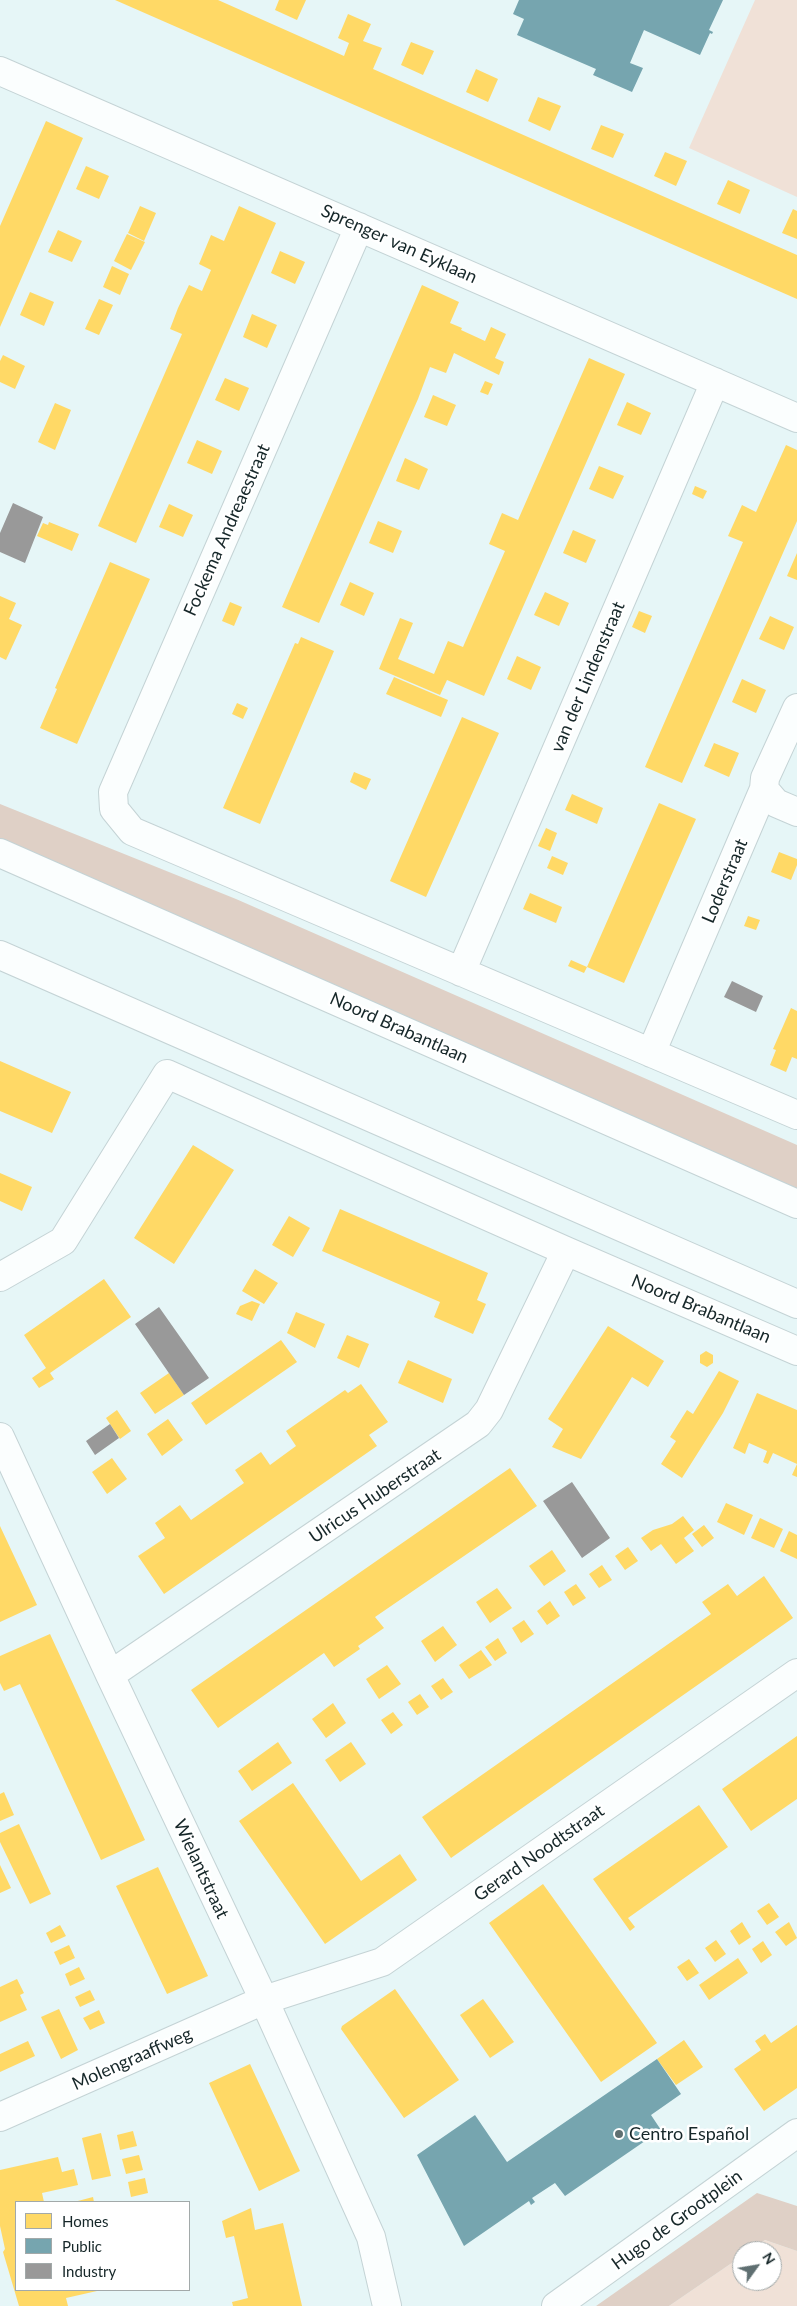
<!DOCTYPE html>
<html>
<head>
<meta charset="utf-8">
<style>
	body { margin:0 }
	#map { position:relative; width:797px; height:2306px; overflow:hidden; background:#e6f6f7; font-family:Lato,sans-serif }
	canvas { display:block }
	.legend { position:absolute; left:15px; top:2201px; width:175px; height:90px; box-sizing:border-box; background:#fff; border:1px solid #a2a9a9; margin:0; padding:6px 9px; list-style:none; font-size:15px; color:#162729 }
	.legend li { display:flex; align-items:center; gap:10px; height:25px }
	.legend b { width:25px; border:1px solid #a2a9a9 }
	.north { position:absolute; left:732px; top:2241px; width:50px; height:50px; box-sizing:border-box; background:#fff; border:1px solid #a2a9a9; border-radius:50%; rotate:58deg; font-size:14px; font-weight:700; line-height:20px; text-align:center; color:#162729 }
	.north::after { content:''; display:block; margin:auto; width:18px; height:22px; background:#5f6f71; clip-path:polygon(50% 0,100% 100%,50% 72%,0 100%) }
</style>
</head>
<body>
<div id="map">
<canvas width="797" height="2306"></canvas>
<ul class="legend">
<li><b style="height:14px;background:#ffd966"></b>Homes</li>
<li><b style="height:14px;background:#76a5af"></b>Public</li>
<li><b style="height:14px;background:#999"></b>Industry</li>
</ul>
<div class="north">N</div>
</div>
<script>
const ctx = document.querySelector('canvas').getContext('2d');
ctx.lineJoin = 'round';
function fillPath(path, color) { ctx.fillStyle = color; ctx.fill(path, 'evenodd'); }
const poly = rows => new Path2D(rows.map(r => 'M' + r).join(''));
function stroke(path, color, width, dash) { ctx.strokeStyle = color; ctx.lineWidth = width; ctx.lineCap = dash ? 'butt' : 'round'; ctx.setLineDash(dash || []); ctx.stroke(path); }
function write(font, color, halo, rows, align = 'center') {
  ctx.font = font + ' Lato,sans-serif'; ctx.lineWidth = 5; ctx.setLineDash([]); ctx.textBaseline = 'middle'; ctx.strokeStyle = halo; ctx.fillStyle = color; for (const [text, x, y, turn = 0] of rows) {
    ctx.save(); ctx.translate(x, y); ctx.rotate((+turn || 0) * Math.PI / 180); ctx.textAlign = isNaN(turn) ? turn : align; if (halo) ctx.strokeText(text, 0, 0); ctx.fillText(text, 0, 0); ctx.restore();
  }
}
fillPath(poly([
	[755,0,797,0,797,197,689,148],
	[765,2240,797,2251,797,2306,669,2306,742,2256,742,2281,772,2281,772,2251,749,2251]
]), '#f0e1d7');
fillPath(poly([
	[0,804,236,899,797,1145,797,1192,16,848,0,838],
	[757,2193,797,2206,797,2251,765,2240,749,2251,742,2251,742,2256,669,2306,596,2306]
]), '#dfd0c6');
fillPath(poly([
	[115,0,218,0,344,56,349,43,338,38,348,14,371,24,363,41,382,48,373,69,797,255,797,299],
	[279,0,306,0,297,20,275,10],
	[411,42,434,51,423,75,401,65],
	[476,69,498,79,488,102,466,92],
	[538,97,561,106,550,131,528,121],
	[46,121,83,138,0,327,0,226],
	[601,125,624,134,613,158,591,149],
	[665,152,687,161,676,186,654,176],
	[86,166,109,176,99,199,76,189],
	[728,180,750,190,740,214,717,204],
	[140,206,156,213,144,241,128,233],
	[239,206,276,223,136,543,98,526,182,334,170,329,178,308,189,285,202,291,211,270,199,264,211,235,224,241],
	[793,209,797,211,797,239,782,233],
	[58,230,82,241,72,262,48,252],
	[127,234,145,242,131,270,114,261],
	[280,251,305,262,295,284,271,273],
	[112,266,129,274,120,295,103,287],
	[422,285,459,302,450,323,462,328,461,330,485,341,491,327,506,334,495,358,504,362,499,375,454,353,446,373,430,367,418,399,319,623,282,607],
	[30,292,54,302,44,326,20,315],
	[99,299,113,305,99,335,85,329],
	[252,314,277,325,267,348,243,337],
	[3,355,25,366,15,389,0,382,0,361],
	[589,358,625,374,484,696,447,680,440,695,379,669,400,618,413,623,398,659,434,674,448,641,463,647,505,551,489,544,502,513,518,520],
	[225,378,249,388,239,411,215,400],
	[485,381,493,384,488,395,480,392],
	[433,395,456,405,447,426,424,417],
	[627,402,651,413,641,435,617,425],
	[55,403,71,410,55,450,38,442],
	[197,440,222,451,212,474,187,463],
	[786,445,797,450,797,521,682,783,645,767,743,542,728,536,742,505,756,512],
	[405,458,428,469,419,490,396,481],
	[599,466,624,476,613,499,589,489],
	[695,486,707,491,703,499,692,494],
	[169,504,193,515,183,537,159,527],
	[378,521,402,531,393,553,369,543],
	[49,522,79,534,72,551,37,536,43,523,48,525],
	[573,530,596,540,586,563,563,553],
	[797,553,797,580,787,576],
	[110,562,150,579,77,744,40,728,57,689,55,688],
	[350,582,374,593,364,616,340,605],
	[545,592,569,603,559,626,534,615],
	[0,596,16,603,9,619,22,625,6,660,0,657],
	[230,602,242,607,234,626,222,621],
	[639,611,652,616,645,633,632,627],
	[770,616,794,627,784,650,759,639],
	[301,637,334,651,260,824,223,808,295,643,298,644],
	[517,656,541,667,531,690,507,679],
	[394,677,448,700,441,717,386,694],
	[742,679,766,690,756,713,732,702],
	[237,703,248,708,243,719,232,714],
	[462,717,499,733,426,897,390,881],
	[714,743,739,753,729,777,704,766],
	[354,772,371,779,366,790,350,782],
	[572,794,603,808,597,824,565,810],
	[659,803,696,819,624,983,587,967],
	[546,828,557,833,550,851,538,846],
	[779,852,797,859,797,865,791,880,771,872],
	[552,856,568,863,563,875,547,868],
	[530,893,562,907,556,923,523,909],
	[748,916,760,920,756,930,744,926],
	[571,960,587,967,584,973,568,966],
	[791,1008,797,1011,797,1059,792,1057,786,1072,770,1065,776,1050,773,1049],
	[0,1061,71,1092,52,1133,0,1111],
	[193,1145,234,1170,174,1264,134,1238],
	[0,1173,32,1187,22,1211,0,1201],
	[340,1209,488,1273,477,1300,486,1304,473,1334,434,1317,440,1302,322,1251],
	[289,1216,310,1228,293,1257,272,1245],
	[255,1269,278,1283,264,1304,242,1291],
	[104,1279,131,1317,50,1373,54,1379,39,1388,32,1378,46,1368,24,1335],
	[252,1301,260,1304,252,1321,236,1314,240,1306],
	[296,1312,325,1324,315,1348,287,1333],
	[608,1326,664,1361,648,1387,632,1377,581,1459,552,1447,563,1429,548,1419],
	[347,1335,369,1344,359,1368,337,1358],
	[281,1340,297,1362,206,1425,191,1403],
	[706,1351,713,1355,713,1363,707,1367,700,1363,700,1355],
	[408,1360,452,1379,443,1403,398,1383],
	[719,1371,739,1381,723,1413,682,1478,661,1464,676,1441,670,1437,687,1410,693,1414],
	[169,1373,184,1395,155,1414,140,1393],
	[361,1384,388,1422,369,1435,377,1446,164,1594,138,1556,165,1538,155,1523,180,1505,191,1520,244,1483,235,1470,261,1452,270,1465,296,1446,286,1431,345,1390,348,1393],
	[757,1393,797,1410,797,1477,792,1475,797,1464,773,1453,768,1464,763,1462,767,1451,749,1443,745,1454,733,1448],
	[117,1410,131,1431,120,1439,106,1418],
	[168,1419,183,1440,162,1456,147,1434],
	[112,1458,127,1479,107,1494,92,1472],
	[510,1468,537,1506,375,1617,384,1628,358,1646,360,1649,334,1667,324,1653,218,1728,191,1690],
	[726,1503,753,1515,744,1535,717,1522],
	[683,1516,694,1530,684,1538,694,1551,676,1564,661,1544,651,1551,641,1538,653,1530,672,1524],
	[760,1518,783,1529,774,1548,751,1538],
	[704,1525,714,1538,702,1547,692,1534],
	[0,1526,37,1605,0,1622],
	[789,1531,797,1535,797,1559,780,1551],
	[628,1547,638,1561,625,1570,615,1556],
	[552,1550,566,1571,544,1586,529,1566],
	[602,1565,612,1580,599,1588,589,1574],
	[764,1576,793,1618,451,1858,422,1817,711,1614,702,1602,728,1584,737,1596],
	[576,1584,586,1598,573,1606,564,1592],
	[497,1588,512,1608,490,1623,476,1602],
	[550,1601,560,1616,547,1625,537,1611],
	[524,1620,534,1634,521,1643,512,1628],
	[443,1626,457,1645,435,1662,421,1641],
	[50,1634,145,1840,101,1860,20,1684,4,1691,0,1683,0,1656],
	[498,1638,507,1653,495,1661,485,1647],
	[481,1650,492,1665,469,1679,459,1665],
	[387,1665,401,1684,379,1699,366,1679],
	[443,1678,453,1692,441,1700,431,1686],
	[420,1694,429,1707,417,1715,408,1702],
	[333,1703,346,1723,326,1738,312,1719],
	[393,1712,403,1725,391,1734,381,1720],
	[797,1736,797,1799,751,1831,722,1789],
	[278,1742,292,1763,252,1791,238,1771],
	[351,1742,366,1764,340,1782,325,1760],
	[293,1783,361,1881,400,1854,417,1880,325,1944,239,1821],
	[4,1792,14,1815,0,1821,0,1794],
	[699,1805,728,1847,628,1918,635,1927,630,1931,593,1879],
	[19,1824,51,1894,30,1904,0,1842,0,1833],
	[0,1865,11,1888,0,1893],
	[158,1867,208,1976,167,1994,116,1886],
	[543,1884,657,2043,601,2082,489,1923],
	[769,1903,779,1917,767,1925,757,1911],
	[742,1922,751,1937,739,1945,730,1931],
	[789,1922,797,1938,786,1946,775,1932],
	[60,1925,66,1936,51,1943,46,1933],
	[716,1940,726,1954,715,1962,705,1948],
	[763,1941,772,1955,761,1963,752,1949],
	[69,1945,75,1958,60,1965,54,1952],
	[738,1958,748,1973,709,2000,699,1985],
	[689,1959,699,1973,687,1981,677,1967],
	[79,1967,85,1979,70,1986,65,1974],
	[17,1979,24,1993,20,1995,27,2010,0,2022,0,1987],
	[395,1989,459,2080,404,2118,341,2029,342,2026],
	[90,1990,95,2000,80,2007,75,1997],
	[483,1999,514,2042,490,2058,460,2015],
	[59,2009,78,2050,61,2059,41,2017],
	[99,2010,105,2023,90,2030,83,2018],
	[797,2025,797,2088,764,2111,734,2069,761,2050,755,2041,765,2034,771,2043],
	[684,2040,703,2067,676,2085,657,2059],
	[28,2041,35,2056,0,2072,0,2054],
	[250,2064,300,2171,259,2191,209,2083],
	[133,2131,137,2146,120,2150,117,2135],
	[101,2133,111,2176,92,2180,82,2138],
	[139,2155,143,2170,126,2174,122,2159],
	[58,2157,62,2172,74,2169,78,2185,42,2193,44,2202,16,2202,16,2290,97,2291,66,2298,68,2306,19,2306,3,2252,5,2249,0,2226,0,2170],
	[145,2178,148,2193,131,2197,128,2182],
	[93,2197,94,2202,74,2202],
	[251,2208,255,2230,283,2223,302,2306,233,2306,232,2302,248,2298,234,2236,226,2238,222,2221]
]), '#ffd966');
fillPath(poly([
	[519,0,723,0,709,30,713,32,712,34,710,33,700,55,644,30,630,63,643,68,632,92,593,75,596,69,517,35,524,19,513,14],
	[657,2059,681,2094,651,2115,661,2130,565,2196,555,2183,532,2198,535,2202,531,2205,529,2201,464,2246,417,2155,475,2115,507,2162]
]), '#76a5af');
fillPath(poly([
	[13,503,43,517,25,563,0,552,0,533],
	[732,981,763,996,756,1012,724,997],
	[159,1307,209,1378,184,1395,135,1324],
	[110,1424,119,1438,95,1455,86,1441],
	[572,1482,610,1538,582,1558,543,1501]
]), '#999');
const street = poly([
	[0,71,797,418],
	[359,227,113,792,114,809,132,831,797,1115],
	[764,789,776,803,797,812],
	[461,972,715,382],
	[651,1053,764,789,765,778,797,708],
	[0,1277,63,1241,167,1074,566,1251,797,1351],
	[0,1437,110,1675,264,2000,371,2237,387,2306],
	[110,1675,478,1424,489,1410,566,1251],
	[0,2117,264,2000,382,1962,797,1673],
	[556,2306,797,2133]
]);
const secondary = poly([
	[0,853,797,1204],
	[0,955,797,1304]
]);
stroke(street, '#c4d3d5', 30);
stroke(secondary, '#c4d3d5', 30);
stroke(street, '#fbfefe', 28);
stroke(secondary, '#fbfefe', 28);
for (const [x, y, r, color] of [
	[619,2134,5,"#5f6f71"]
]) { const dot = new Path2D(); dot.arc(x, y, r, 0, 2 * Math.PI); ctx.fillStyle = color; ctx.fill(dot); stroke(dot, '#fff', 2); }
write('18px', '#162729', '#fff', [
	["Sprenger van Eyklaan",399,244,24],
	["Fockema Andreaestraat",227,530,-66],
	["van der Lindenstraat",588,677,-67],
	["Loderstraat",725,881,-67],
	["Noord Brabantlaan",399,1028,24],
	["Noord Brabantlaan",701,1309,23],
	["Ulricus Huberstraat",375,1496,-34],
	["Gerard Noodtstraat",539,1853,-35],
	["Wielantstraat",201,1869,65],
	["Molengraaffweg",132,2059,-24],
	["Hugo de Grootplein",677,2220,-36]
]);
write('18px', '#162729', '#fff', [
	["Centro Español",629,2134]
], 'left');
</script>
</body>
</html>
